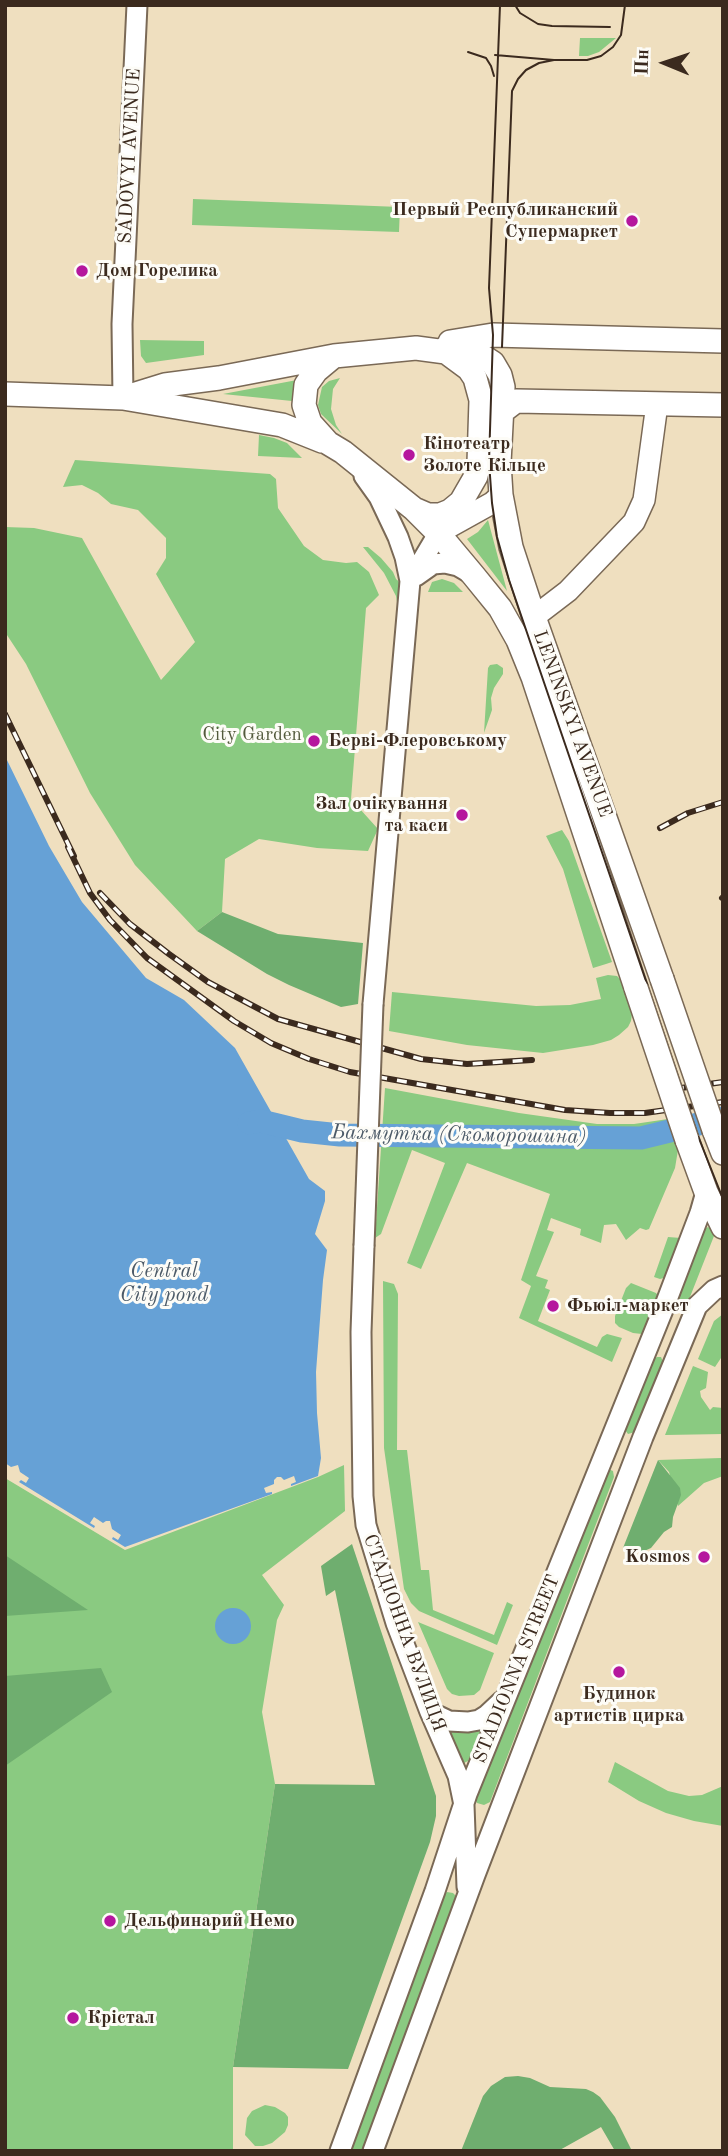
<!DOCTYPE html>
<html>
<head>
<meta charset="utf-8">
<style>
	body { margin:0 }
	#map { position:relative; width:728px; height:2156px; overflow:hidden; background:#efdfbf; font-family:"Old Standard TT",serif }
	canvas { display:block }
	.frame { position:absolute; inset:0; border:7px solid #3b2a1e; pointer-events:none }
	.north { position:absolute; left:630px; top:28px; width:70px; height:70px; -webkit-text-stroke:5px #fdfcf7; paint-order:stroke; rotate:272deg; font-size:19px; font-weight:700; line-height:28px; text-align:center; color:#3b2a1e }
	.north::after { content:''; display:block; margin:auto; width:24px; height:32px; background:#3b2a1e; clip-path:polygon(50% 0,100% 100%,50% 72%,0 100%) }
</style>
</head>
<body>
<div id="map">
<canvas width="728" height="2156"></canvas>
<div class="frame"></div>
<div class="north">Пн</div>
</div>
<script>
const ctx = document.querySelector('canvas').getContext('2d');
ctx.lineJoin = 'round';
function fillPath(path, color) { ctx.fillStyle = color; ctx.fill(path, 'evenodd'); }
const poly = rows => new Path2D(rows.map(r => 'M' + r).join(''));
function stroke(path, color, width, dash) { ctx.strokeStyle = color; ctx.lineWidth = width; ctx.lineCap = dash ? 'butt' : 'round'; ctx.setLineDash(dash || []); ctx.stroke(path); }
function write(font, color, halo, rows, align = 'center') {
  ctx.font = font + ' "Old Standard TT",serif'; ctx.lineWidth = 6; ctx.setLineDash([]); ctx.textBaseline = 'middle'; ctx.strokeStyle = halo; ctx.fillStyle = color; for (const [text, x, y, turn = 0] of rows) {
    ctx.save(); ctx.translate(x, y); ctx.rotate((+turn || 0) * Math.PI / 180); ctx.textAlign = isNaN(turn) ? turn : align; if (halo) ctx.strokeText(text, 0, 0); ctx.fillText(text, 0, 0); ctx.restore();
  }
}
fillPath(poly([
	[580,38,616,38,599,52,588,56,579,56],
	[193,199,400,207,399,232,192,225],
	[140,340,204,341,204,355,146,363,141,356],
	[340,378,333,389,331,409,336,425,342,434,321,414,318,405,322,387,329,381],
	[297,380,292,401,223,394],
	[259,435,274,438,287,443,302,458,258,456],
	[75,460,270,474,276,479,278,508,304,546,323,560,346,563,357,562,369,572,379,595,366,608,351,799,378,829,368,851,317,848,259,839,225,859,222,912,197,931,135,865,90,793,26,664,5,632,5,527,34,528,82,538,161,680,195,642,156,574,166,558,166,538,138,510,111,504,98,493,82,485,63,487],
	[488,520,507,591,467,539,478,532],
	[363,547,368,547,381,558,393,572,396,579,404,586,402,612,398,608,396,596,384,573],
	[442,579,454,583,463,592,428,592,432,582],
	[497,664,503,668,503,674,494,688,491,698,492,710,484,733,488,668,490,665],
	[562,830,569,841,612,962,606,964,593,968,563,869,546,836],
	[608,975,617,976,620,979,632,1014,631,1021,628,1027,619,1035,611,1040,593,1045,543,1053,467,1045,389,1031,392,992,536,1006,570,1005,601,999,596,978],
	[385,1088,519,1113,597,1124,634,1124,668,1119,678,1150,675,1168,649,1229,646,1230,640,1228,626,1240,616,1224,604,1225,601,1243,580,1235,581,1229,551,1218,547,1230,554,1232,536,1276,548,1280,545,1288,550,1290,538,1321,597,1347,602,1337,607,1334,622,1338,612,1362,519,1318,531,1286,521,1280,550,1194,467,1163,421,1269,407,1263,445,1163,412,1150,381,1234,375,1238],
	[708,1227,712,1229,714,1236,688,1302,685,1303,680,1301,678,1296,703,1230],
	[668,1237,681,1238,667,1277,660,1279,654,1277],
	[383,1281,394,1284,398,1294,397,1450,407,1450,421,1570,429,1570,433,1610,494,1635,507,1602,513,1605,497,1645,419,1611,411,1603,404,1589,384,1448],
	[631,1283,656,1293,659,1297,646,1331,642,1334,633,1333,619,1327,615,1323,615,1316,626,1288],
	[723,1314,723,1355,715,1367,698,1359,714,1321],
	[657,1357,661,1357,664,1364,635,1432,628,1434,625,1430,626,1425,652,1360],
	[693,1366,708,1372,706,1388,700,1391,701,1397,710,1410,713,1407,723,1408,723,1434,665,1435],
	[721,1458,723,1459,723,1476,704,1483,678,1506,669,1472,658,1460],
	[344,1465,345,1511,262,1575,284,1605,277,1620,262,1712,275,1784,233,2067,233,2151,5,2151,5,1478,125,1550,318,1477],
	[608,1469,613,1471,614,1477,490,1802,484,1805,477,1803,474,1797],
	[418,1622,494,1653,480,1690,474,1695,459,1696,452,1694,447,1689],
	[483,1727,468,1761,464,1763,461,1760,450,1729],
	[615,1762,668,1791,689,1796,702,1795,723,1786,723,1826,694,1821,666,1813,639,1801,608,1782],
	[447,1892,453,1893,456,1896,456,1901,364,2151,349,2151,443,1895],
	[265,2105,275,2107,285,2113,288,2117,288,2125,285,2132,272,2143,263,2146,255,2146,245,2135,247,2118,252,2111]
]), '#8aca81');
fillPath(poly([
	[222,912,278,934,363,943,358,1004,341,1007,289,985,267,974,197,931],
	[658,1460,680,1488,681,1495,673,1517,672,1527,664,1532,651,1548,642,1552,630,1552,623,1548],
	[352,1544,436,1796,436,1816,430,1842,348,2069,233,2067,275,1784,375,1785,335,1590,326,1596,321,1566],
	[5,1555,88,1610,5,1616],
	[101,1668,112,1692,5,1766,5,1676],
	[518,2076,530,2078,550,2087,586,2089,593,2092,600,2097,615,2117,632,2151,615,2151,601,2127,558,2151,461,2151,483,2096,491,2086,505,2077]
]), '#6fae6f');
fillPath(poly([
	[5,756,49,846,82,902,146,978,184,1000,235,1048,309,1179,325,1191,325,1201,315,1234,327,1250,323,1280,316,1372,317,1413,321,1458,318,1476,291,1486,291,1484,296,1482,294,1476,284,1480,281,1477,277,1477,274,1480,274,1484,264,1488,266,1493,272,1492,272,1494,125,1547,112,1539,113,1537,118,1540,121,1535,112,1529,110,1521,106,1521,103,1523,94,1517,90,1523,95,1526,94,1528,19,1482,21,1480,26,1483,29,1478,20,1472,18,1465,11,1467,5,1463],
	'215 1626a18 18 0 1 1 36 0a18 18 0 1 1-36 0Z'
]), '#66a1d6');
stroke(poly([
	[249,1123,261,1121,302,1131,340,1135,641,1138,723,1118]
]), '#66a1d6', 23);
const tertiary = poly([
	[123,398,122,324,137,5],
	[364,476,379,497,398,537,405,557,410,581,373,1004],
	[416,576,433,564,445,563,458,566,470,573],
	[410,581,445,522],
	[364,1246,361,1332,363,1496,366,1525,396,1623,430,1712,458,1776,464,1805,467,1887],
	[430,1712,449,1721,468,1722,479,1720,487,1715,502,1701],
	[340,2151,435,1891,467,1794,665,1305,700,1213,706,1192],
	[373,2151,475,1875,643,1437,697,1306,714,1290,723,1286]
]);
const secondary = poly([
	[438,533,492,503,501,495],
	[534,617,568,591,634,522,644,500,657,404]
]);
const primary = poly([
	[450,342,493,335,723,341],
	[444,349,465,349,479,354,493,363,500,375,503,387,499,463,501,495,511,547,534,617,662,979],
	[5,394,123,398,282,425,322,441],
	[123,398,165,385,219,378,334,356,416,348,446,352,469,369,475,378,481,400,479,463,476,476,461,502,450,511,440,515,428,515,414,509,343,452,328,443,310,423,304,405,306,385,316,371,334,356],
	[503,411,516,401,723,405],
	[414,509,438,533,474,576,500,608,518,640,533,677,636,988],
	[714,1130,723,1153],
	[687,1140,706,1192,723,1227]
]);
stroke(tertiary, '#7a6956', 23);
stroke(secondary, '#7a6956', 24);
stroke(primary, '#7a6956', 26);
stroke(tertiary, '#fff', 19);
stroke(secondary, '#fff', 21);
stroke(primary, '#fff', 23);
stroke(poly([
	[500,5,489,288,493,335,489,462,492,503,497,537,509,580,647,984,698,1136,723,1199],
	[515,5,520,13,538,24,552,26,610,27],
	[468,52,486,58,491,66,494,76],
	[495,55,554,60,587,60,601,56,613,47,621,35,625,5],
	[502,347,512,91,518,79,526,70,539,63,554,60]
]), '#3b2a1e', 2);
const rail = poly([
	[5,714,74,856],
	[660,828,688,813,723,802],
	[68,847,90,893,110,920,147,958,234,1021,271,1043,309,1059,350,1072,565,1110,610,1113,645,1113,723,1102],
	[100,893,130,924,169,954,208,982,278,1019,421,1059,467,1064,532,1060],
	[722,898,723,897],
	[674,1089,723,1082]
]);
stroke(rail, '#3b2a1e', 6);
stroke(rail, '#fdfcf7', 3.5, [10]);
const tertiaryBridge = poly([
	[364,1246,373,1004]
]);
const primaryBridge = poly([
	[662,979,714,1130],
	[636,988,687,1140]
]);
stroke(tertiaryBridge, '#7a6956', 23, []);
stroke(primaryBridge, '#7a6956', 26, []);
stroke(tertiaryBridge, '#fff', 19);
stroke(primaryBridge, '#fff', 23);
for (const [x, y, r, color] of [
	[632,221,7,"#b5179e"],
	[82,271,7,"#b5179e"],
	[409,455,7,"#b5179e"],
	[314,741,7,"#b5179e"],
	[462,815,7,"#b5179e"],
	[553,1306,7,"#b5179e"],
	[704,1557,7,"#b5179e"],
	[619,1672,7,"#b5179e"],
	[110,1921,7,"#b5179e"],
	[73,2018,7,"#b5179e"]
]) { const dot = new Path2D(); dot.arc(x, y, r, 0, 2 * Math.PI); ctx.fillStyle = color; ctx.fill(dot); stroke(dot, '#fdfcf7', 2.5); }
write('19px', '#3b2a1e', '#fdfcf7', [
	["SADOVYI AVENUE",130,156,-87],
	["LENINSKYI AVENUE",572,724,70],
	["СТАДІОННА ВУЛИЦЯ",404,1633,70],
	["STADIONNA STREET",517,1669,-68]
]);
write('bold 19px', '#3b2a1e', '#fdfcf7', [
	["Первый Республиканский",618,210,"right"],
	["Супермаркет",618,232,"right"],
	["Дом Горелика",96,271],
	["Кінотеатр",423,444],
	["Золоте Кільце",423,466],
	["Берві-Флеровському",328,741],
	["Зал очікування",448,804,"right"],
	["та каси",448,826,"right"],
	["Фьюіл-маркет",567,1306],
	["Kosmos",690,1557,"right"],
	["Будинок",619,1694,"center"],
	["артистів цирка",619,1716,"center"],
	["Дельфинарий Немо",124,1921],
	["Крістал",87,2018]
], 'left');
write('19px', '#535a3c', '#fdfcf7', [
	["City Garden",252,735]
]);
write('italic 21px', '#4c5a68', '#fdfcf7', [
	["Бахмутка (Скоморошина)",459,1135,1],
	["Central",164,1271],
	["City pond",164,1295]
]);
</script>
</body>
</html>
